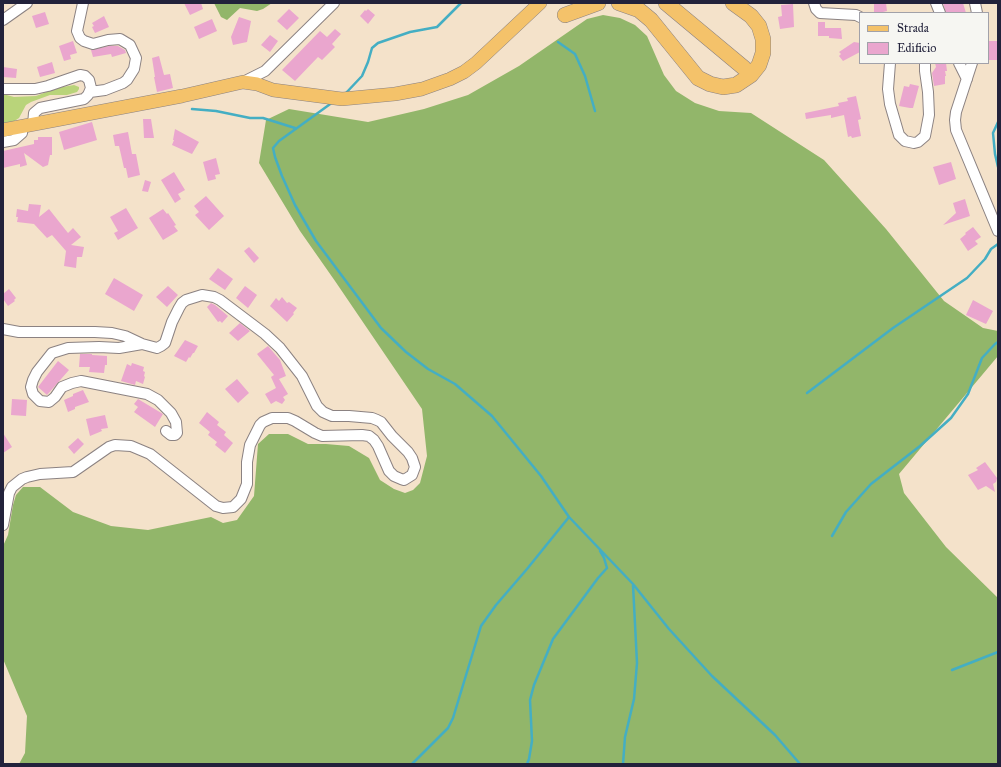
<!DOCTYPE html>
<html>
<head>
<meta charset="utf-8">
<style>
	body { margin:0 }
	#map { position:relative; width:1001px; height:767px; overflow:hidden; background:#f4e2ca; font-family:"IM FELL Great Primer",serif }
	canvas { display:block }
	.frame { position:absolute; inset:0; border:4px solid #22223b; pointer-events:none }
	.legend { position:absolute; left:859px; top:12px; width:130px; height:52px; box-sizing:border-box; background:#f6f6f2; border:1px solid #a1a1a9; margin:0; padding:5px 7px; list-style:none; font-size:12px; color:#22223b }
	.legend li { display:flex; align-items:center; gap:8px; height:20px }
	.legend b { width:20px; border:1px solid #a1a1a9 }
</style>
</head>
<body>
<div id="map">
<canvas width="1001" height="767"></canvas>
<div class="frame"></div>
<ul class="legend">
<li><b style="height:5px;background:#f4c26a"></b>Strada</li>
<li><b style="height:11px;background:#eaa6ce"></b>Edificio</li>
</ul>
</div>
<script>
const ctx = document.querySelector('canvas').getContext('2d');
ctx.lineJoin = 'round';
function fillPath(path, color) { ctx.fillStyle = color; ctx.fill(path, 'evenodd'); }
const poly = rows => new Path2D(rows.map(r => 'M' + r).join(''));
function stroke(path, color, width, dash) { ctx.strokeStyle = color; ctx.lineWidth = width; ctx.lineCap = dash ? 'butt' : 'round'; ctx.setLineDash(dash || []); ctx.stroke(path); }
fillPath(poly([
	[74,85,79,87,79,89,77,92,67,95,50,95,31,102,26,105,19,118,13,122,3,124,3,94,14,97,36,96,57,88]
]), '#b9d47a');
fillPath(poly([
	[214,3,272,3,263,9,257,11,240,8,227,20,221,17],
	[603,15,620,18,635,25,647,36,664,75,676,91,695,103,719,111,751,113,824,160,886,229,944,301,983,328,998,331,998,356,899,474,904,493,946,547,998,598,998,764,19,764,25,753,27,716,3,659,3,546,8,535,13,505,16,495,23,487,40,487,73,512,111,526,148,530,211,517,223,523,237,520,254,496,258,444,269,434,288,434,308,444,326,444,349,446,369,458,380,480,394,489,405,493,413,490,420,483,427,456,422,409,335,281,300,231,259,163,266,120,289,109,368,122,424,109,468,95,519,66,587,19]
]), '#92b66a');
stroke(poly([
	[558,42,575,54,585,76,595,111],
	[345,94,362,76,368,62,372,48,378,43,410,32,437,27,461,3],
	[333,102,279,141,273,148,275,157,282,176,295,205,316,241,381,328,406,352,428,369,455,384,492,416,541,476,569,517,633,584,669,629,712,676,775,735,800,764],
	[192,109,216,111,250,118,263,118,295,128],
	[998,122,993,133,995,154,998,167],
	[807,393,893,328,967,278,985,259,991,249,998,244],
	[832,536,846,512,871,484,920,446,951,418,968,394,982,358,995,344,998,342],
	[952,670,998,652],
	[412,764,448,728,453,718,481,626,496,605,527,569,569,517],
	[527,764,529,759,532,741,530,700,534,685,553,639,598,578,607,568,604,558,600,551],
	[623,764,625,737,634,699,637,663,633,585]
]), '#44aec3', 2.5);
fillPath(poly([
	[184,3,201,3,203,9,190,15],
	[874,3,886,3,887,11,883,12,883,13,874,13],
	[943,3,963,3,966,13,946,13],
	[793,4,794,27,780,29,778,17,782,16,781,5],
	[289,9,299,18,287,30,277,21],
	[368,9,375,15,368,24,360,16,365,10,366,11],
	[45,12,49,24,36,28,32,16],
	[104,16,109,27,95,33,92,27,94,26,92,23],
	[239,17,251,21,247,42,233,45,231,37],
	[212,19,217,31,199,39,194,27],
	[818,22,825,22,825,28,841,28,842,39,829,38,829,36,818,36],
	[335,29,341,34,332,44,335,47,322,60,318,57,295,81,282,70,320,31,327,37],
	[270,35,278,41,270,52,261,45],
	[73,41,77,53,70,55,71,59,64,61,59,46],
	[988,41,998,41,998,60,988,60],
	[854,42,860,43,860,52,843,61,839,56,841,54,839,52],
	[109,46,118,46,125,50,126,53,112,57,111,54,93,57,91,50],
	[159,56,164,75,170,74,173,88,157,92,154,77,155,77,152,58],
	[52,62,55,73,40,77,37,67],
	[935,63,946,63,947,71,945,71,946,76,945,76,945,84,934,86,932,73,936,67],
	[3,67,17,69,16,78,3,77],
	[910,84,919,86,913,108,910,108,899,106,904,86,909,87],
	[856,96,861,119,858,120,861,136,852,138,851,136,848,137,844,115,831,118,831,115,806,119,805,113,839,106,838,103,848,101,847,98],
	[143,119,151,119,154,138,144,138],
	[92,122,97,140,64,150,59,132],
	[175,129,199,142,192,154,172,145,174,140,173,140],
	[128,132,132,154,136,154,140,175,128,178,126,168,124,168,119,146,115,146,113,135],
	[38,137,52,137,52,155,50,155,48,165,43,167,24,153,27,165,20,167,20,164,3,168,3,151,34,144,34,140,38,140],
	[216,158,220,174,215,175,216,179,208,181,203,162],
	[951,162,956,179,939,185,933,167],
	[174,172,185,190,178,194,181,199,175,203,161,180],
	[145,180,151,182,148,192,142,191],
	[206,196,224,216,209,230,195,215,199,212,194,206],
	[965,199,970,216,943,225,956,213,953,203],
	[29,204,41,205,39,217,49,209,68,233,73,228,81,237,71,245,84,247,82,257,77,257,76,268,64,266,66,251,52,235,47,238,34,224,17,222,18,217,16,217,17,209,28,211],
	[126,208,138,228,118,240,114,233,118,231,110,217],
	[163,209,167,214,168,213,176,225,174,226,178,231,163,240,149,218],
	[973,227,981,237,975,241,978,244,968,251,960,239,966,234,965,233],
	[249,247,259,258,254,263,244,251],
	[218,268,233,279,225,290,209,279],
	[114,278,143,295,134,311,105,294],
	[168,286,178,295,167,307,156,297],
	[245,286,257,295,248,308,236,298],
	[9,289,16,298,14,300,15,301,8,306,3,299,3,294],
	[282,297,287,303,289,302,297,308,293,313,294,314,287,322,270,306,276,298,279,301],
	[973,300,993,311,986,324,966,315],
	[211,303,215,305,228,316,222,323,220,321,218,322,207,307],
	[240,323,250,331,238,341,229,333],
	[185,340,198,346,194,353,193,353,190,358,189,357,186,362,174,356],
	[268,346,280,360,286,376,279,379,288,394,283,397,285,400,282,404,276,401,271,404,265,394,276,388,271,377,274,375,257,354],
	[80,354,92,354,92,355,107,356,107,365,105,365,104,373,89,372,90,367,79,367],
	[58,361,69,370,47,395,38,387],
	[132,363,144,367,143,371,145,372,144,376,145,377,143,384,136,381,135,385,121,381,127,364,131,366],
	[237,379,249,393,238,403,225,389],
	[83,390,89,402,75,407,75,409,68,412,64,400,73,396,73,394],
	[12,399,27,400,26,416,11,415],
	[138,399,163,414,155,427,134,412,138,407,134,404],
	[207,412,219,422,217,425,226,432,224,435,233,443,225,453,215,445,217,442,208,435,210,432,199,423],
	[105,415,108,428,101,429,102,431,90,436,86,419],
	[3,433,12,447,3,453],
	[78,438,84,444,74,454,68,447],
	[985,462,997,478,996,482,993,484,995,492,986,486,978,490,968,475,978,470,976,468]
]), '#eaa6ce');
const minor = poly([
	[83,3,77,31,80,38,84,41,93,44,108,40,120,39,130,45,136,58,134,69,127,80,123,83,105,90,90,92],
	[814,3,816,9,820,13,856,15,860,17],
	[936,3,940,13],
	[975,3,977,13],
	[3,20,27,3],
	[890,63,888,89,890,104,899,135,905,141,914,143,918,142,925,136,929,115,928,92,925,71,925,63],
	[959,63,967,79],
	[972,63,956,112,955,120,956,130,998,231],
	[243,82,265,71,334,3],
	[3,89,35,89,48,86,80,75,85,76,89,80,91,88,88,95,84,99,40,108,34,113,33,125],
	[3,142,14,140,22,133,23,126],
	[3,329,19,332,95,332,112,333,125,336,142,344,157,348,161,346,165,343,172,322,179,308,182,303,186,300,202,295,214,297,220,300,265,334,280,348,302,376,317,406,323,412,332,416,349,416,372,418,377,420,381,422,392,436,408,452,412,458,415,467,412,475,404,480,401,479,394,476,389,471,378,446,374,440,369,436,362,435,322,436,315,433,295,421,288,418,272,418,263,422,260,425,250,445,247,462,247,484,241,499,233,507,223,508,216,506,150,454,131,446,115,445,109,447,73,472,40,474,27,477,22,479,12,487,9,493,3,525],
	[142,344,119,348,99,347,68,348,52,353,37,372,33,380,31,387,33,394,40,401,49,402,55,397,62,387,72,383,81,381,147,394,158,400,171,413,176,422,177,433,175,435,171,435,166,431]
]);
const major = poly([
	[3,130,182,96,243,82,257,84,273,90,342,99,395,94,422,89,450,79,464,72,476,63,540,3]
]);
const highway = poly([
	[619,3,639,10,651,20,698,78,710,84,723,87,736,85,751,75,759,65,763,53,763,39,759,26,751,16,733,3],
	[666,3,744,68],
	[565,15,598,3]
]);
stroke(minor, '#8b8282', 12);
stroke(major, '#8b8282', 14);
stroke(highway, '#8b8282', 16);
stroke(minor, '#fff', 10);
stroke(major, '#f4c26a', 13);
stroke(highway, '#f4c26a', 15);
</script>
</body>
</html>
